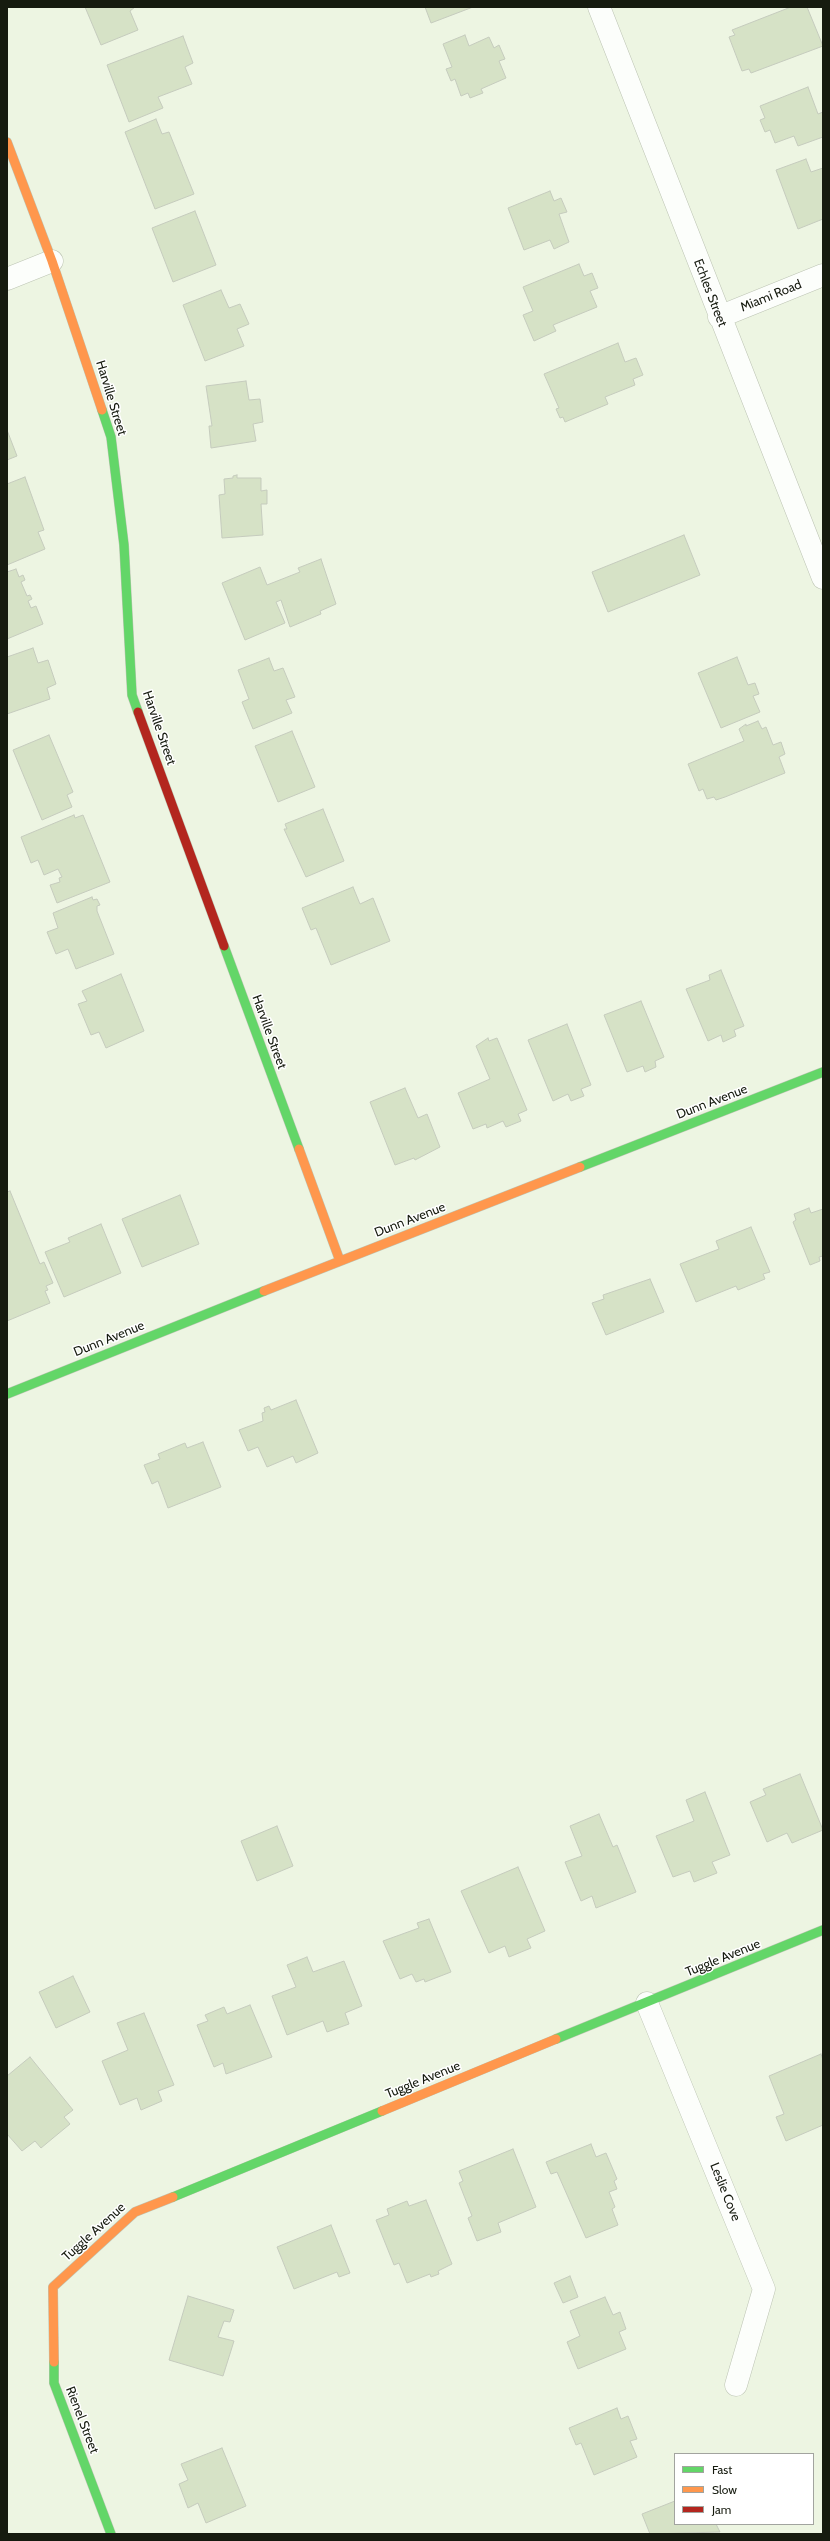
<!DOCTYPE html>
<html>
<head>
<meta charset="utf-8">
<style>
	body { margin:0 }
	#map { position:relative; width:830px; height:2541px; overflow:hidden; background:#edf5e2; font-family:Cabin,sans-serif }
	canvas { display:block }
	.frame { position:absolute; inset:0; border:8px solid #161b0f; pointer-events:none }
	.legend { position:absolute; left:674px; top:2453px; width:140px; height:72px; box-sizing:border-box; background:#fff; border:1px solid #a2a49f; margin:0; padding:5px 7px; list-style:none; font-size:12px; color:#161b0f }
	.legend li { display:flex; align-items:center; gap:8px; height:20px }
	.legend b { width:20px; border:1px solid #a2a49f }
</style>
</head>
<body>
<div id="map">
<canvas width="830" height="2541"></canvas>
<div class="frame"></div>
<ul class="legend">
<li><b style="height:5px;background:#63d668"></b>Fast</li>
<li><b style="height:5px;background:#ff974d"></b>Slow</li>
<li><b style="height:5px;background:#b3261e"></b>Jam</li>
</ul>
</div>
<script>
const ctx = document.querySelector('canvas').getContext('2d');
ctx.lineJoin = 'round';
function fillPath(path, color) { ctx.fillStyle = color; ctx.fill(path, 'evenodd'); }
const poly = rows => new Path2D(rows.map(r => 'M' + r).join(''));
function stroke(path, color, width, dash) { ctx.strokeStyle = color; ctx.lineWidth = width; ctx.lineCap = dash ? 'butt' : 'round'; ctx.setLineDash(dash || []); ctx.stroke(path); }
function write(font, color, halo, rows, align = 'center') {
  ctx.font = font + ' Cabin,sans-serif'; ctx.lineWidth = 3; ctx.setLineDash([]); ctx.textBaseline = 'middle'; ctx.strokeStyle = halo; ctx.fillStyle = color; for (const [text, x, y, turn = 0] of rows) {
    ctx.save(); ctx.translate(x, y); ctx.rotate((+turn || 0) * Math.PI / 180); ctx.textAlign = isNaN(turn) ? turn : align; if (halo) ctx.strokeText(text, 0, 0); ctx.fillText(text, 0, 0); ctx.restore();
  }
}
const building = poly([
	[85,7,135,7,130,11,138,30,101,45,85,7],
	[425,7,473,7,431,23,425,7],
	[791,7,807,7,823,46,751,73,749,69,742,71,729,37,735,35,732,30,791,7],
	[465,35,469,46,489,37,494,48,499,45,505,59,499,61,506,78,481,89,483,93,470,98,468,93,461,96,455,79,451,81,446,69,452,67,443,44,465,35],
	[183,36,193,63,185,67,192,84,158,97,163,108,129,122,107,65,183,36],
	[808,87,818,114,823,112,823,137,798,146,794,136,775,143,770,130,765,132,760,120,765,118,760,106,808,87],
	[156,119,162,134,169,132,194,194,155,209,125,132,156,119],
	[806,159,811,172,823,168,823,219,798,229,776,170,806,159],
	[550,191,554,201,561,198,567,212,559,214,569,242,554,249,550,240,524,250,508,208,550,191],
	[195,211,216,265,173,282,152,228,195,211],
	[579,264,584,276,592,273,598,288,590,291,597,307,553,325,556,331,534,341,523,315,533,311,523,287,579,264],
	[221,290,229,308,240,304,249,324,237,329,244,346,205,361,183,305,221,290],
	[618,343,625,362,636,358,643,375,633,379,635,385,605,397,608,404,565,422,563,417,560,418,556,409,559,408,544,374,618,343],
	[246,381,249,400,260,399,263,422,253,424,256,441,211,448,209,426,212,426,206,386,246,381],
	[7,430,17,456,7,460,7,430],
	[237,475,237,478,261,478,261,491,267,490,267,504,261,504,263,535,222,538,219,495,225,494,224,479,233,478,233,476,237,475],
	[25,477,44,530,38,532,45,549,7,565,7,484,25,477],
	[684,535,700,575,608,612,592,572,684,535],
	[321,559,336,604,320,611,321,614,290,627,281,600,276,602,285,623,245,640,222,583,260,567,267,585,300,572,298,568,321,559],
	[16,569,19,577,23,575,25,580,21,582,27,596,30,595,32,599,28,601,31,608,36,606,43,624,7,639,7,572,16,569],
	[33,648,38,663,48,660,56,684,47,688,50,699,7,714,7,657,33,648],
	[737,657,748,685,755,683,759,694,753,696,760,712,721,728,698,673,737,657],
	[269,658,274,671,283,668,295,697,286,700,292,713,253,729,242,702,249,699,238,670,269,658],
	[758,721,762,729,766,727,773,745,781,742,785,754,779,757,785,773,725,797,716,800,714,797,707,799,703,789,699,791,688,764,744,741,739,729,746,724,746,726,758,721],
	[292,731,315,787,278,802,255,746,292,731],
	[49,735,73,792,67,795,72,807,42,820,13,750,49,735],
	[323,809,344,861,306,877,284,829,287,829,285,824,323,809],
	[74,815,75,818,83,815,110,882,57,903,50,885,60,882,59,878,62,877,58,869,44,875,38,860,31,863,21,837,74,815],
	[353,887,360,904,373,898,390,941,331,965,316,928,311,930,302,908,353,887],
	[92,897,93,900,97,899,100,905,97,906,97,911,114,954,76,969,68,949,56,954,47,932,58,928,53,913,92,897],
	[721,970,744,1026,734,1030,736,1036,723,1042,721,1035,708,1041,686,989,710,980,709,975,721,970],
	[121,974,144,1031,106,1048,99,1032,91,1035,78,1004,87,1001,82,991,121,974],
	[641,1001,664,1057,655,1061,656,1067,645,1072,643,1066,627,1072,604,1015,641,1001],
	[567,1024,591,1085,581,1089,584,1096,571,1101,568,1094,553,1101,528,1040,567,1024],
	[488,1038,489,1041,497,1038,527,1110,518,1114,521,1121,506,1127,503,1121,487,1128,486,1124,473,1129,458,1093,490,1079,476,1046,488,1038],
	[405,1088,418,1118,427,1114,440,1147,415,1160,414,1158,395,1165,370,1102,405,1088],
	[10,1191,40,1264,44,1262,53,1283,46,1286,48,1290,45,1291,50,1303,7,1321,7,1192,10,1191],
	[180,1195,199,1244,142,1267,122,1219,180,1195],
	[809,1208,811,1213,823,1209,823,1256,819,1257,820,1261,810,1265,793,1222,796,1220,794,1214,809,1208],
	[101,1224,121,1273,64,1297,45,1252,70,1242,68,1238,101,1224],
	[751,1227,770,1272,763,1274,765,1279,738,1290,736,1286,696,1302,680,1264,719,1249,716,1241,751,1227],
	[650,1279,664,1312,606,1335,592,1303,604,1299,603,1295,650,1279],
	[296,1400,318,1453,296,1463,293,1456,267,1467,258,1447,248,1451,239,1430,263,1421,262,1413,265,1412,264,1408,269,1406,271,1410,296,1400],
	[203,1442,221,1487,168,1508,158,1481,152,1484,144,1465,160,1459,158,1454,185,1443,187,1448,203,1442],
	[800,1774,823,1830,792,1843,787,1833,767,1842,750,1802,766,1795,763,1789,800,1774],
	[705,1792,730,1855,712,1862,717,1873,694,1882,690,1871,673,1877,656,1836,694,1821,686,1800,705,1792],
	[599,1814,613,1847,617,1845,636,1892,596,1908,592,1896,581,1901,565,1862,582,1856,570,1826,599,1814],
	[277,1826,293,1866,257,1881,241,1841,277,1826],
	[518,1867,545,1931,527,1939,531,1948,509,1957,505,1946,489,1953,461,1891,518,1867],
	[429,1919,451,1972,425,1982,424,1979,416,1982,412,1974,400,1979,383,1941,419,1928,417,1923,429,1919],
	[307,1957,313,1972,344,1961,362,2006,345,2013,349,2024,327,2032,323,2021,287,2035,272,1996,296,1987,287,1965,307,1957],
	[73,1976,90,2012,56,2028,39,1992,73,1976],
	[250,2005,272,2057,226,2074,223,2063,214,2067,197,2025,208,2021,205,2015,224,2007,227,2014,250,2005],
	[144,2013,174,2085,158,2091,162,2101,141,2110,137,2098,120,2105,102,2061,128,2050,117,2023,144,2013],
	[821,2054,823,2060,823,2125,786,2141,776,2117,784,2114,769,2076,821,2054],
	[30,2057,73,2110,64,2117,70,2124,41,2148,35,2141,22,2151,7,2134,7,2076,30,2057],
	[591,2144,596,2157,606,2153,617,2179,614,2181,617,2189,609,2192,615,2207,612,2209,618,2225,586,2238,557,2172,551,2174,546,2162,591,2144],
	[513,2149,536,2207,498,2223,501,2232,477,2241,468,2218,472,2216,459,2183,463,2181,459,2171,513,2149],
	[426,2200,452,2264,438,2271,439,2274,431,2277,430,2274,407,2283,399,2263,394,2265,376,2220,389,2215,387,2209,407,2201,409,2206,426,2200],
	[331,2225,350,2273,339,2277,337,2272,294,2289,277,2247,331,2225],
	[570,2276,578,2297,563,2303,554,2283,570,2276],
	[188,2296,234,2310,230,2322,224,2321,218,2337,234,2341,223,2376,169,2360,188,2296],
	[605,2297,613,2315,620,2312,626,2329,619,2332,626,2349,578,2369,567,2342,580,2336,570,2311,605,2297],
	[617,2408,621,2419,628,2416,637,2439,630,2441,637,2457,594,2475,581,2443,576,2445,569,2428,617,2408],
	[222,2448,246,2506,206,2523,198,2503,188,2508,179,2484,188,2480,181,2464,222,2448],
	[675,2501,675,2524,716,2524,720,2532,650,2534,642,2514,675,2501]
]);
fillPath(building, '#d6e2c6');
stroke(building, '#c5cbbd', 1);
const street = poly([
	[599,7,823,578],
	[7,279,52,261],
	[719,317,823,275],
	[647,2003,764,2289,736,2385]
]);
const fast = poly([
	[102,410,111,437,124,545,132,695,138,712],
	[224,946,299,1149],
	[580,1167,823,1072],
	[7,1394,264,1291],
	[556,2039,823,1930],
	[173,2197,382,2111],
	[54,2362,54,2383,111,2534]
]);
const slow = poly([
	[7,142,52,261,102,410],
	[299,1149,340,1261],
	[264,1291,580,1167],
	[382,2111,556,2039],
	[54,2362,53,2287,135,2212,173,2197]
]);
const jam = poly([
	[138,712,224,946]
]);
stroke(street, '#bdc4b4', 23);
stroke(fast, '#bdc4b4', 10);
stroke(slow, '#bdc4b4', 10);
stroke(jam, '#bdc4b4', 10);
stroke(street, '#fcfefb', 22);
stroke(fast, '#63d668', 9);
stroke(slow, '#ff974d', 9);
stroke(jam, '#b3261e', 9);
write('13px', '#161b0f', '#fff', [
	["Echles Street",710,293,69],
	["Miami Road",771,296,-22],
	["Harville Street",111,398,73],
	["Harville Street",159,728,71],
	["Harville Street",269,1032,70],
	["Dunn Avenue",712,1102,-21],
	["Dunn Avenue",410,1220,-21],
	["Dunn Avenue",109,1339,-22],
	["Tuggle Avenue",723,1958,-22],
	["Tuggle Avenue",423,2080,-22],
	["Leslie Cove",725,2192,68],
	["Tuggle Avenue",94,2232,-42],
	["Rienel Street",82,2420,69]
]);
</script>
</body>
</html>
